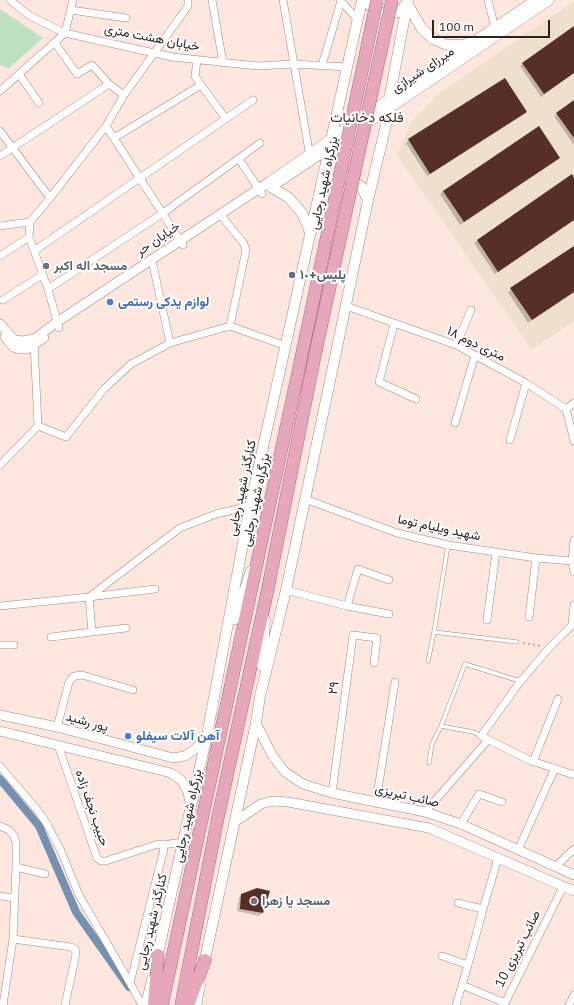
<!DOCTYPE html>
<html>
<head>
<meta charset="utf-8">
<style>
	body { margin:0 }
	#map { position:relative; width:574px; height:1005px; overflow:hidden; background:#fde6de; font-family:"IBM Plex Sans",sans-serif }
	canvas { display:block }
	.scale { position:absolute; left:432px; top:20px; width:118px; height:18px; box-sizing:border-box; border:2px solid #2c221f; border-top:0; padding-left:5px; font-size:12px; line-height:14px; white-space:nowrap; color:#2c221f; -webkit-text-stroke:3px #fff; paint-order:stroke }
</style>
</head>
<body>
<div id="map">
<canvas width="574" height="1005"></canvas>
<div class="scale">100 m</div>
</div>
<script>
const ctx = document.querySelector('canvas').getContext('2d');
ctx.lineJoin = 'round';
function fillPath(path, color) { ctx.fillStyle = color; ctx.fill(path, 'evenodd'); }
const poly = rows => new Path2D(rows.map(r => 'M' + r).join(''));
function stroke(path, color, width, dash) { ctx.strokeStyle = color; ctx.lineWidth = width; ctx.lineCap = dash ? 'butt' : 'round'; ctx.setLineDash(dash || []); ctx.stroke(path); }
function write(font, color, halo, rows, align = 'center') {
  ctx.font = font + ' "IBM Plex Sans",Vazirmatn,sans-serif'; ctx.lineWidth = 4; ctx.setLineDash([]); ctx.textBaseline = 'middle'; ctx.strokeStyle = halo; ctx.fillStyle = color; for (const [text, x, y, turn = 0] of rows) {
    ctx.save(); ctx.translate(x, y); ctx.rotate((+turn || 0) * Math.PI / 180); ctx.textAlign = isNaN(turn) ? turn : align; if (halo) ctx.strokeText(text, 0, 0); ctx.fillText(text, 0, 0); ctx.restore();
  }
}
fillPath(poly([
	[574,1,574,321,532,350,397,155,412,121,438,94]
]), '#efdfcd');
fillPath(poly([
	[0,9,43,38,9,68,0,65]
]), '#bde0c1');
fillPath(poly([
	[574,27,574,73,541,97,520,66],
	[574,102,574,145,554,116],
	[526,112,427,176,406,143,409,140],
	[559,158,460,225,440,194,443,191],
	[571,176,574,180,574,220,495,274,474,243],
	[574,247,574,292,528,323,508,292],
	[269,892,262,913,259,916,237,911,239,898,242,894]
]), '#0003');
stroke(poly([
	[0,779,39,826,76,912,129,987]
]), '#7491b2', 8);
fillPath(poly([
	[574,26,574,73,544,94,522,63],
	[505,78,527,112,430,174,408,139],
	[574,100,574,138,556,113],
	[539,126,560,158,464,222,443,191],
	[572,174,574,178,574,220,498,272,477,240],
	[574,246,574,292,532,320,510,288],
	[257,888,270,891,263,913,240,909,241,894]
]), '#562f26');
const service = poly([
	[448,545,434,632,517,642],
	[428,661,434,632],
	[441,726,473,732,481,736],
	[429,763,432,744,441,726,465,664,520,681]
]);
const minor = poly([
	[10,0,30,16,65,33,172,57,258,66,293,64,348,67],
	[212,0,223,63],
	[283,0,310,157],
	[340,0,358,20],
	[488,0,495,28],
	[71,10,126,18],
	[55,43,77,74,92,65,109,84,124,95],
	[322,65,341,1],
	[19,74,39,103],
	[201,85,226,119],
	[0,91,65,33,73,0],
	[106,126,183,245],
	[0,131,50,198],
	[114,138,201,85,195,76,197,60],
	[0,156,109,84],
	[239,159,262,194],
	[220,214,244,244,246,250,230,326],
	[0,226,30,222],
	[34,251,253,100],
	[0,256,29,237],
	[150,260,153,265,170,343],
	[48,289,163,213,260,143],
	[3,300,42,275],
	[346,306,456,345,526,383,566,409],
	[394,324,379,382,416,399],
	[59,328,48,289,29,237,30,222,50,198,106,126,124,95,188,6,188,0],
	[34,342,38,426],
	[456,345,471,310],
	[566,409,574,441],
	[566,409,574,403],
	[455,423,475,355],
	[38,426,66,437,104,389,131,364,170,343,230,326,286,346],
	[510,440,526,383],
	[0,465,38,426],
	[305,499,397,533,448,545,536,558,572,561],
	[574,540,572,561,574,572],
	[155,589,89,597,180,528,216,514,250,506],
	[286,590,347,606,389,614],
	[0,606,89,597,92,632,51,637],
	[347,606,358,569,389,580],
	[529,617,536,558],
	[487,620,496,552],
	[572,625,549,648,520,682,481,736,529,760,574,775],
	[572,625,574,605],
	[92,632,126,628],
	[0,645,14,645],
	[57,727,69,682,74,676,82,675,133,690],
	[58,745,97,858,101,861,106,861,158,844,162,845,183,842],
	[533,762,558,699],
	[0,766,39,812,47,824,61,851,79,895,130,983],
	[332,793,353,635,377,638,374,663],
	[376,802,395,682],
	[425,812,488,740],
	[461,824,479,794,502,802],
	[0,826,9,830,14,836,16,842,16,867,13,939,3,1005],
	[518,850,555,768],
	[16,867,45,874],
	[555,867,574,849],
	[0,896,15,898],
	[458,903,483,909],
	[13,939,71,947,75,949,76,954,65,1005],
	[442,956,468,965],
	[462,985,505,1003,563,887],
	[142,1005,130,983,164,849,162,845],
	[456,1005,468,965,483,909,498,858],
	[569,1005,574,995]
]);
const tertiary = poly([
	[279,182,330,148],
	[0,324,14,340,23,341,34,339,57,322,269,182,332,138],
	[5,337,13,347,20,349,27,349,44,338],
	[0,715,57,727,173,758,185,756,195,749,207,735],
	[256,723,272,755,285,772,303,784,332,793,425,812,461,824,574,875],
	[0,731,171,773,181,780,187,789,191,806],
	[236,821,261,804,272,801,288,802,429,828,574,891]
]);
const secondary = poly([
	[368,0,370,6,384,14,399,12,407,3,422,29,433,39,447,45,463,45,469,43],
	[332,138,536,0],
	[330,148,549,0],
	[271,187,289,198,302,213,310,232],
	[320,190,332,180,348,178,361,186,368,200],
	[235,619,251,571],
	[262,666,265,620],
	[156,962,207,735,250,506,362,0],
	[203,968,256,723,260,696,286,590,368,200,390,108,389,100,408,0],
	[146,1005,152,980],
	[196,1005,200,985]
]);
const trunk = poly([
	[154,1005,158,955],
	[162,1005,303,349],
	[181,1005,218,817,268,588,316,350],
	[188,1005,205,960]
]);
stroke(service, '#a28980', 4.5);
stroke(minor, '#a28980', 8);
stroke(tertiary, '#a28980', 10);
stroke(secondary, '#a28980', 11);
stroke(trunk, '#a16a79', 13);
stroke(poly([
	[523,643,541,646]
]), '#af9d97', 1.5, [2, 3]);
stroke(service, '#fff', 3.5);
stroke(minor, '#fff', 7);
stroke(tertiary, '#fff', 9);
stroke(secondary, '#fff', 10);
stroke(trunk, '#e6a7ba', 12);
const trunkBridge = poly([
	[303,349,377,0],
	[316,350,392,0]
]);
stroke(trunkBridge, '#a16a79', 13, []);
stroke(trunkBridge, '#e6a7ba', 12);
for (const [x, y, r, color] of [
	[46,266,4,"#6b7280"],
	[292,275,4,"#5c6f8a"],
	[110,302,4,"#3f7fe0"],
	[128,736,4,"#3f7fe0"],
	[254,901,4,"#6b7280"]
]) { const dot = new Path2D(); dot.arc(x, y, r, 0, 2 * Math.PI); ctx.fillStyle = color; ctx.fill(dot); stroke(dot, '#fff', 1.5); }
write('13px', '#2c221f', '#fff', [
	["خیابان هشت متری",152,38,11],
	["میرزای شیرازی",423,70,-34],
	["بزرگراه شهید رجایی",324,183,-78],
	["خیابان حر",158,239,-34],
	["۱۸ متری دوم",476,344,26],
	["کنارگذر شهید رجایی",242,488,-78],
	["بزرگراه شهید رجایی",256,500,-78],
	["شهید ویلیام توما",439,528,12],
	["۲۹",334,688,-82],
	["پور رشید",87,722,15],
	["صائب تبریزی",407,796,13],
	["حبیب نجف زاده",92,808,71],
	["بزرگراه شهید رجایی",188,816,-78],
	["کنارگذر شهید رجایی",152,922,-77],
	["صائب تبریزی 10",518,949,-63]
]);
write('bold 13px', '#5b616d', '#fff', [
	["مسجد اله اکبر",54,266],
	["مسجد یا زهرا",262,901]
], 'left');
write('bold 13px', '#4e5e75', '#fff', [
	["پلیس+١٠",300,275]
], 'left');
write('bold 13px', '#366cbe', '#fff', [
	["لوازم یدکی رستمی",118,302],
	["آهن آلات سیفلو",136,736]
], 'left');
write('14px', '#402b24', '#fff', [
	["فلکه دخانیات",367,118]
]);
</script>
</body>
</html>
